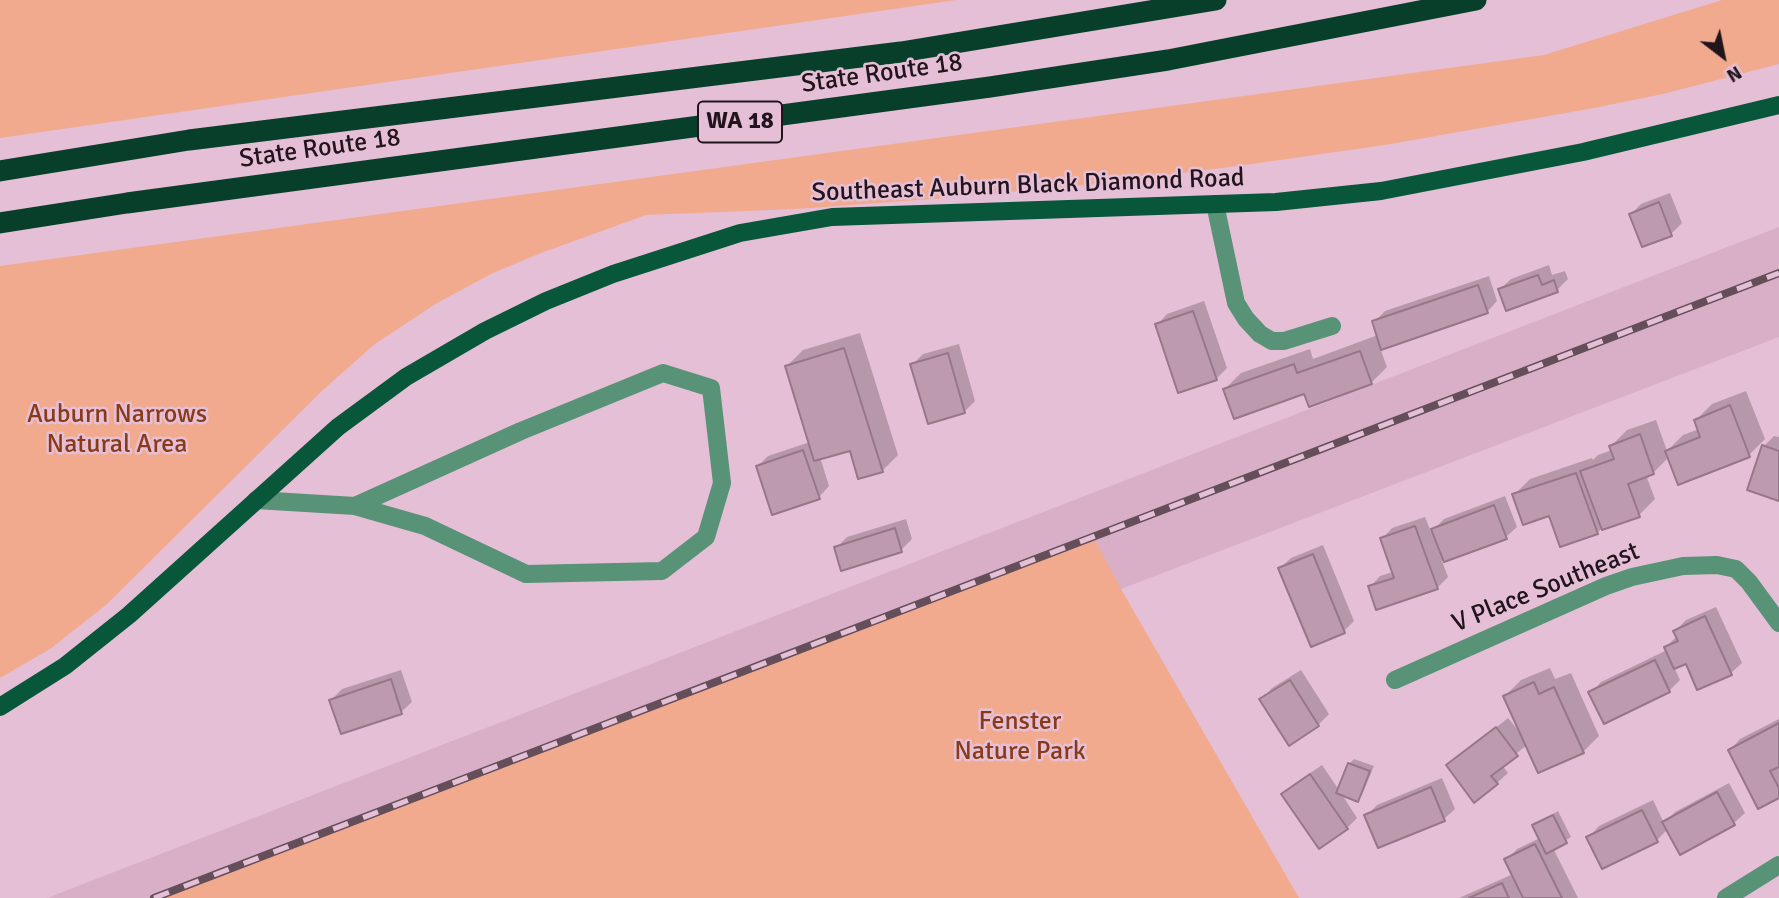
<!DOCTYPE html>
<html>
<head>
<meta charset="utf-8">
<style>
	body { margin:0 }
	#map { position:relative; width:1779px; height:898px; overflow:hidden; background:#e5bfd5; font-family:Signika,sans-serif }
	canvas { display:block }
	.north { position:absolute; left:1688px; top:21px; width:70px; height:70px; -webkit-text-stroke:5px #e5bfd5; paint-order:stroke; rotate:148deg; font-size:19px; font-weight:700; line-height:28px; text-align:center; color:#21141c }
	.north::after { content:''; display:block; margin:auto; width:24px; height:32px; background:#21141c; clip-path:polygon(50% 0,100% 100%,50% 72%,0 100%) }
</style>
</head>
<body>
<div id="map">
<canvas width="1779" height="898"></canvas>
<div class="north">N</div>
</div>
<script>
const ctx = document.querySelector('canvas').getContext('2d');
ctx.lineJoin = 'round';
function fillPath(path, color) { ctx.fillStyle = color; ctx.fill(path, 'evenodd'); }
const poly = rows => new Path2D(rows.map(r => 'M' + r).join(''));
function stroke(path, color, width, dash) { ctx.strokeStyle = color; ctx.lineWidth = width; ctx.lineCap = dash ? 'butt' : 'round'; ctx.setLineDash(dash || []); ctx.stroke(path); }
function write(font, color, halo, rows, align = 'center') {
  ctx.font = font + ' Signika,sans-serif'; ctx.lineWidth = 5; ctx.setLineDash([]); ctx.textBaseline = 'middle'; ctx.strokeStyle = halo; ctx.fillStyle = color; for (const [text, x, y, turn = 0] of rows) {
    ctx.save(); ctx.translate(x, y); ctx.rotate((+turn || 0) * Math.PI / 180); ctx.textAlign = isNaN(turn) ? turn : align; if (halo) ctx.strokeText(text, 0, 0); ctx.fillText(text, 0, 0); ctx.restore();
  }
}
fillPath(poly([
	[1779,227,1779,337,1121,589,299,898,47,898]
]), '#d9afc8');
fillPath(poly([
	[0,0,956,0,0,138],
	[1722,0,1779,0,1779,64,1663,94,1594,108,1385,145,1245,165,1096,184,946,198,796,209,646,215,541,253,493,273,437,303,375,344,324,389,106,605,50,649,0,678,0,266,1544,55],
	[1093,536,1121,589,1299,898,154,898]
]), '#f1aa8e');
fillPath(poly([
	[1670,193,1682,223,1671,234,1643,245,1631,214,1641,204],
	[1549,265,1552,275,1565,271,1568,279,1557,290,1500,289,1511,279],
	[1489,276,1497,301,1487,312,1380,348,1387,367,1371,383,1305,391,1225,389,1241,373,1310,349,1313,359,1378,335,1374,322,1385,311],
	[1204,301,1227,368,1216,379,1157,325,1167,314],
	[860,333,898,455,882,471,851,449,820,457,829,486,819,497,758,466,768,456,810,442,787,366,803,350],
	[959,344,975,401,964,412,912,365,923,354],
	[1746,391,1765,439,1749,455,1669,457,1653,473,1646,475,1655,499,1639,515,1602,528,1597,533,1550,514,1514,495,1530,479,1592,458,1593,460,1598,455,1612,450,1611,446,1627,430,1656,420,1667,451,1683,435,1699,429,1696,420,1712,404],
	[1774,436,1779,437,1779,499,1764,446],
	[1505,496,1517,527,1506,537,1442,561,1448,577,1437,588,1370,587,1380,576,1393,572,1382,539,1392,528,1425,517,1431,532,1444,519],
	[906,519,912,539,901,550,836,548,847,537],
	[1323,545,1354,621,1344,631,1280,568,1291,558],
	[1716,607,1742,663,1731,673,1687,662,1674,667,1680,680,1669,691,1591,693,1601,682,1667,650,1666,647,1676,637,1675,631,1686,620],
	[1550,668,1555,679,1571,673,1599,736,1583,752,1527,745,1502,765,1508,773,1497,783,1448,766,1508,718,1522,735,1505,696,1521,680],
	[401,670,412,702,401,712,331,700,342,689],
	[1301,670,1329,714,1318,725,1262,699,1272,688],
	[1779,719,1779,796,1730,750,1740,739],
	[1354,759,1374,766,1362,795,1357,800,1341,793,1357,818,1347,828,1283,794,1294,784,1322,765,1339,790,1349,764],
	[1442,778,1455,809,1444,819,1366,816,1377,805],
	[1729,783,1745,813,1734,823,1681,852,1668,829,1657,840,1589,837,1599,826,1653,800,1664,823,1675,812],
	[1558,811,1571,837,1553,848,1578,898,1459,898,1513,874,1506,860,1517,849,1540,838,1534,825]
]), '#0003');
const building = poly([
	[1659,202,1672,236,1642,247,1629,214,1659,202],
	[1538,275,1542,285,1554,280,1558,292,1506,311,1498,289,1538,275],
	[1478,285,1488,313,1381,350,1372,321,1478,285],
	[1193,311,1217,380,1178,393,1155,324,1193,311],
	[844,348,883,472,858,479,850,451,814,461,785,366,844,348],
	[1360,351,1372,384,1309,407,1304,394,1234,419,1223,389,1294,364,1297,373,1360,351],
	[948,353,965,413,928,424,910,364,948,353],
	[1730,405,1750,457,1678,485,1665,451,1700,437,1694,420,1730,405],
	[1640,434,1654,474,1628,484,1640,517,1602,530,1580,471,1614,459,1609,446,1640,434],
	[1762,445,1779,451,1779,501,1747,490,1762,445],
	[803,450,820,499,772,515,756,466,803,450],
	[1576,473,1598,534,1560,547,1549,516,1523,525,1512,494,1576,473],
	[1494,505,1507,539,1444,562,1431,529,1494,505],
	[1415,526,1438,589,1376,610,1368,586,1394,578,1380,538,1415,526],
	[895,528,902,552,841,571,834,547,895,528],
	[1313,554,1345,633,1311,647,1278,568,1313,554],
	[1705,616,1732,675,1697,690,1686,664,1674,669,1664,647,1678,641,1673,631,1705,616],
	[1655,660,1670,692,1604,724,1588,692,1655,660],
	[391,679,402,714,341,734,329,700,391,679],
	[1290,680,1319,726,1289,746,1259,699,1290,680],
	[1534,682,1539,694,1554,687,1584,753,1538,773,1503,696,1534,682],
	[1779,723,1779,767,1770,771,1779,788,1779,798,1758,809,1728,750,1779,723],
	[1496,727,1518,756,1491,776,1498,784,1474,803,1446,765,1496,727],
	[1348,763,1370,771,1358,802,1336,793,1348,763],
	[1310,774,1348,829,1319,849,1281,794,1310,774],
	[1431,787,1445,821,1378,848,1364,815,1431,787],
	[1717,792,1735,825,1680,855,1662,822,1717,792],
	[1642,810,1658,842,1602,869,1586,837,1642,810],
	[1553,815,1567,843,1546,854,1532,825,1553,815],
	[1535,844,1562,898,1523,898,1504,859,1535,844],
	[1502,883,1509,898,1469,898,1502,883]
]);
fillPath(building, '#be9aaf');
stroke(building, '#98768a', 2);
stroke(poly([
	[1215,204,1236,303,1246,319,1260,334,1272,341,1284,341,1332,326],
	[256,500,355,506,521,431,663,373,711,388,722,483,706,537,662,571,526,574,425,526,355,506],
	[1395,680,1606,586,1632,577,1683,566,1717,565,1736,569,1749,582,1779,623],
	[1726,898,1779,865]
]), '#589277', 18);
stroke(poly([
	[0,707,65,666,129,615,338,427,406,377,485,331,546,301,613,274,740,233,832,217,1276,202,1381,191,1583,152,1779,105]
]), '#08573b', 18);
stroke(poly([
	[0,171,189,140,901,52,1216,0],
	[0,223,127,203,990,87,1168,60,1476,0]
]), '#083f2a', 21);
const rail = poly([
	[154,898,1779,273]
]);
stroke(rail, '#634e5a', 8);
stroke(rail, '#e5bfd5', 5, [16]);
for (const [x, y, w] of [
	[740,122,84]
]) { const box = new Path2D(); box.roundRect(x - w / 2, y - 20.5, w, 41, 5); ctx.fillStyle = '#e5bfd5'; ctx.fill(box); stroke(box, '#21141c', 2); }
write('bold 24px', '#21141c', null, [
	["WA 18",740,122]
]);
write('26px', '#21141c', '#e5bfd5', [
	["State Route 18",882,74,-8],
	["State Route 18",320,149,-8],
	["Southeast Auburn Black Diamond Road",1028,186,-2],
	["V Place Southeast",1546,588,-22]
]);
write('26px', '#893b17', '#e5bfd5', [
	["Auburn Narrows",117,415],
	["Natural Area",117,445],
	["Fenster",1020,722],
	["Nature Park",1020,752]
]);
</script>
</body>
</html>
